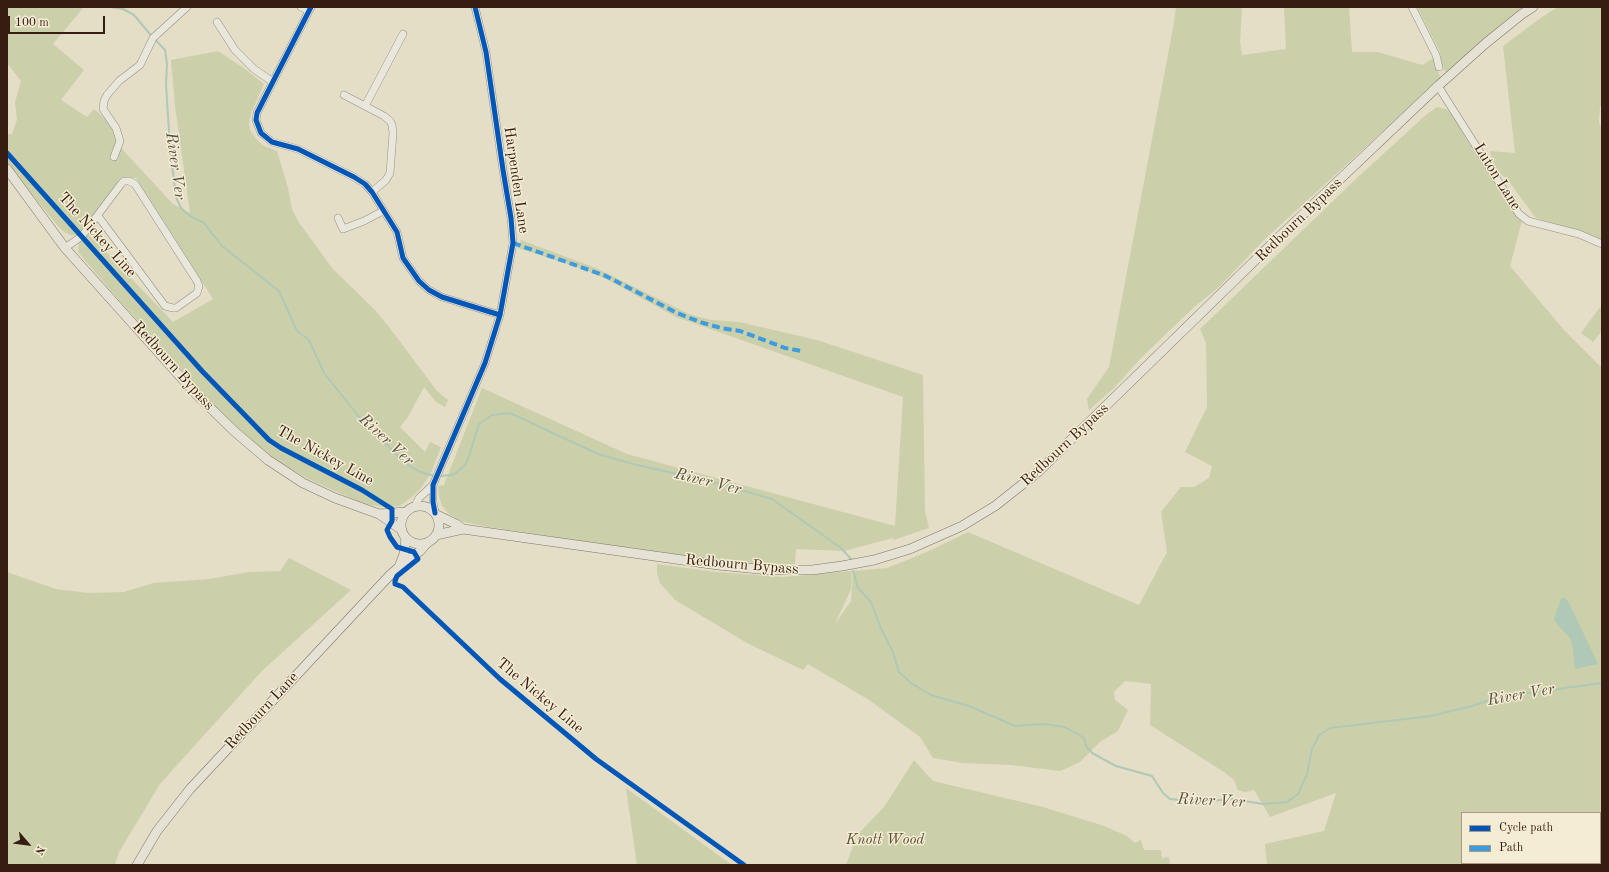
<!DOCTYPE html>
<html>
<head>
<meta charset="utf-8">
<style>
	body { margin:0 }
	#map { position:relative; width:1609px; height:872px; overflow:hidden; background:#e4dec7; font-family:"Old Standard TT",serif }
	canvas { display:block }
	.frame { position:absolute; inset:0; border:8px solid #361c11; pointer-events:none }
	.legend { position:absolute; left:1461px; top:812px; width:140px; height:52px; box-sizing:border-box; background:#f5edd3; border:1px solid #a99985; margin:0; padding:5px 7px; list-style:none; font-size:12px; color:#361c11 }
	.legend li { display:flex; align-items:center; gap:8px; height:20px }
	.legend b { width:20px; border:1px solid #a99985 }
	.north { position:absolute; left:8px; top:824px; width:40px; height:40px; -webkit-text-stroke:3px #f5edd3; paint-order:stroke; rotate:118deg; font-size:11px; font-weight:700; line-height:16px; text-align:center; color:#361c11 }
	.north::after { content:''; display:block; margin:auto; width:14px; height:18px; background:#361c11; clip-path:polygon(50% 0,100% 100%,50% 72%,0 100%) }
	.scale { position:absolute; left:8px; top:16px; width:97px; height:18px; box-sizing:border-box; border:2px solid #361c11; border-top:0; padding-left:5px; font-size:12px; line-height:14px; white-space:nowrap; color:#361c11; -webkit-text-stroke:3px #f5edd3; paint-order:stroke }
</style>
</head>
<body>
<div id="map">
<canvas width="1609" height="872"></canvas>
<div class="frame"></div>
<ul class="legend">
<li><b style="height:5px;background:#0057b8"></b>Cycle path</li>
<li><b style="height:5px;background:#3e9bde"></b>Path</li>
</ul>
<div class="north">N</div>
<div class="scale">100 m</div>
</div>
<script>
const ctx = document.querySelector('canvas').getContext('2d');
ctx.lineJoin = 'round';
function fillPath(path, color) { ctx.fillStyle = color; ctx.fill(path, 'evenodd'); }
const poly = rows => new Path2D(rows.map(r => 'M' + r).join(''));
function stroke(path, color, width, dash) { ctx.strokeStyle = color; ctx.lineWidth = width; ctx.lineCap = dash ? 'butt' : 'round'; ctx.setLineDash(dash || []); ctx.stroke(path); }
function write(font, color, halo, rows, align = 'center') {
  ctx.font = font + ' "Old Standard TT",serif'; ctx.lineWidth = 3; ctx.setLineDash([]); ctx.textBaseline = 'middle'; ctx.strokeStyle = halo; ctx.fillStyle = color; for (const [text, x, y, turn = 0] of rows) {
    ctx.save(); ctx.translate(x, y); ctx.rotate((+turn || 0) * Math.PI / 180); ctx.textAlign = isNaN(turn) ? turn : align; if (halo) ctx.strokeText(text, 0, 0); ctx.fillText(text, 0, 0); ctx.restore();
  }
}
fillPath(poly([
	[7,7,84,7,53,44,84,70,61,100,87,117,94,109,111,124,117,141,114,150,122,149,173,204,190,213,175,106,171,60,218,51,245,69,264,84,252,111,249,122,250,130,258,141,264,146,277,151,288,188,292,209,298,221,332,268,375,310,389,327,437,391,448,400,445,407,436,402,424,387,408,417,400,427,425,452,430,442,441,447,431,473,421,488,412,497,400,506,384,507,364,504,308,479,271,457,215,407,111,291,78,252,79,242,88,233,173,322,213,299,136,178,122,177,81,232,76,235,71,235,64,232,57,225,7,164,7,134,12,134,17,120,15,102,21,81,7,63],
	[1176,7,1242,7,1240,42,1242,55,1286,49,1284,7,1349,7,1352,52,1378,52,1422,65,1434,58,1436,68,1441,78,1264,240,1219,287,1193,308,1142,357,1114,388,1089,410,1087,399,1109,367,1173,28],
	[1417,7,1524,7,1500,25,1446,73,1442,66,1440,52],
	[1558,7,1602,7,1602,103,1600,107,1599,121,1602,132,1602,241,1578,231,1536,218,1510,183,1494,167,1490,151,1515,153,1503,46,1542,17],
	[1437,107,1446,109,1452,114,1468,142,1523,217,1510,266,1564,330,1602,368,1602,865,1267,865,1265,844,1324,831,1336,793,1270,817,1254,790,1245,792,1238,790,1234,780,1224,772,1150,725,1151,684,1125,681,1114,692,1115,700,1128,710,1118,731,1100,742,1080,762,1060,771,1011,765,963,763,933,758,920,737,869,700,808,664,803,670,747,643,675,600,660,583,657,573,657,564,716,572,783,577,852,571,851,589,835,624,851,601,853,571,887,568,929,551,968,532,1139,605,1167,552,1161,512,1181,487,1194,487,1209,478,1212,466,1185,452,1207,407,1206,343,1200,329,1358,177,1427,114],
	[1462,813,1600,813,1600,863,1462,863],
	[521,240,596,268,689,314,711,320,739,322,817,340,923,375,925,511,929,528,893,540,893,538,844,551,796,549,795,564,767,564,683,557,489,527,463,522,449,514,442,506,439,496,438,486,444,485,482,388,627,454,895,526,903,397,676,317,608,280,586,270,518,248],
	[1600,307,1602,308,1602,331,1593,342,1581,333],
	[289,558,351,590,261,672,160,784,119,852,115,865,7,865,7,572,56,589,89,593,124,592,153,583,209,579,249,572,280,571],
	[914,760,933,781,1043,807,1104,826,1127,836,1135,843,1141,840,1144,850,1161,850,1162,858,1169,857,1170,865,846,865,857,835,884,807],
	[626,788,732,865,637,865]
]), '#cbd0aa');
fillPath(poly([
	[1564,597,1569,603,1598,664,1575,669,1573,649,1570,638,1556,623,1554,619,1561,598]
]), '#b0c8b6');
stroke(poly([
	[110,7,123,9,134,15,149,33,165,50,167,64,166,84,170,148,176,197,181,208,190,216,204,223,222,246,279,291,297,331,309,340,324,373,360,418,405,463,420,472,435,476],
	[439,476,452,475,456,473,465,465,468,459,479,424,492,415,510,413,598,454,633,464,717,483,772,499,841,548,851,559],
	[853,571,858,588,871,602,882,631,893,652,899,672,911,683,931,695,969,706,1015,726,1044,724,1065,727,1084,738,1086,746,1092,753,1116,766,1152,776,1163,793,1170,799,1198,802,1232,799,1263,804,1287,802,1298,794,1307,774,1312,749,1319,735,1330,728,1431,716,1472,706,1498,697,1602,683]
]), '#b0c8b6', 2);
const minor = poly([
	[301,7,309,11],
	[311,7,257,113,256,120,261,133,272,142,298,149,354,177,365,184,372,192,397,232,403,258,419,281,429,290,442,297,500,315],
	[1412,7,1436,55,1439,67],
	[217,22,235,50,254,69,273,82],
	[1438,86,1519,214,1528,221,1579,234,1602,244],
	[344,95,384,116,390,121,392,125,393,133,390,173,386,180,372,192],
	[365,106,403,34],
	[114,157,120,141,116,128,103,109,104,101,107,95,119,81,140,65,153,38,187,7],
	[338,218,343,229,364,221,383,211],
	[65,248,82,236,121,184,124,181,129,181,135,184,197,281,199,286,197,293,176,308,173,308,165,306,98,216],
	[415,506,419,498,433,485],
	[435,513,433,502,433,485,485,363,500,315,513,243,511,218,503,170,486,52,475,7]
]);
const major = poly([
	[7,169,65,248,194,392,234,431,268,460,303,483,335,498,379,514,402,530],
	'401 525a19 19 0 1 1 38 0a19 19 0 1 1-38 0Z',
	[379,514,406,512],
	[437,515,456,524,463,529],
	[436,535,463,529,718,565,769,570,812,570,842,566,874,560,910,549,962,526,995,506,1038,472,1278,238,1438,86,1486,43,1522,14,1533,7],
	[399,567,404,554,406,538],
	[137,865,157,831,190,789,390,575,399,567,420,551,427,543]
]);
stroke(minor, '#968f82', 8);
stroke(major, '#7e766a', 10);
stroke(minor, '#e9e6db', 7);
stroke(major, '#e5e1d5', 9);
stroke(poly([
	[513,243,606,276,677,313,703,323,721,328,740,331,785,348,801,351]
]), '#3e9bde', 4, [8, 4]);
stroke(poly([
	[311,7,257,113,256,120,261,133,272,142,298,149,354,177,365,184,372,192,397,232,403,258,419,281,429,290,442,297,500,315],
	[7,153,202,371,269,440,281,448,362,490,392,509,392,521,387,530,390,537,397,547,414,552,418,559,397,576,395,581,395,584,403,587,500,679,596,759,744,865],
	[435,513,433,502,433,485,485,363,500,315,513,243,511,218,503,170,486,52,475,7]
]), '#0057b8', 5);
write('15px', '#361c11', '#f5edd3', [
	["Luton Lane",1497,177,58],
	["Harpenden Lane",516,180,82],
	["Redbourn Bypass",1299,220,-44],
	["The Nickey Line",97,235,48],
	["Redbourn Bypass",173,366,48],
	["Redbourn Bypass",1065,445,-43],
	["The Nickey Line",325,456,29],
	["Redbourn Bypass",742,565,5],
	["The Nickey Line",540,696,40],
	["Redbourn Lane",262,711,-47]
]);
write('italic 15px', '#5d4f38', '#f5edd3', [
	["Knott Wood",885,840]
]);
write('italic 16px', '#544d40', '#f5edd3', [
	["River Ver",175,166,82],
	["River Ver",386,440,43],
	["River Ver",708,482,14],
	["River Ver",1521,695,-10],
	["River Ver",1211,801,3]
]);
</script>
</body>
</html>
